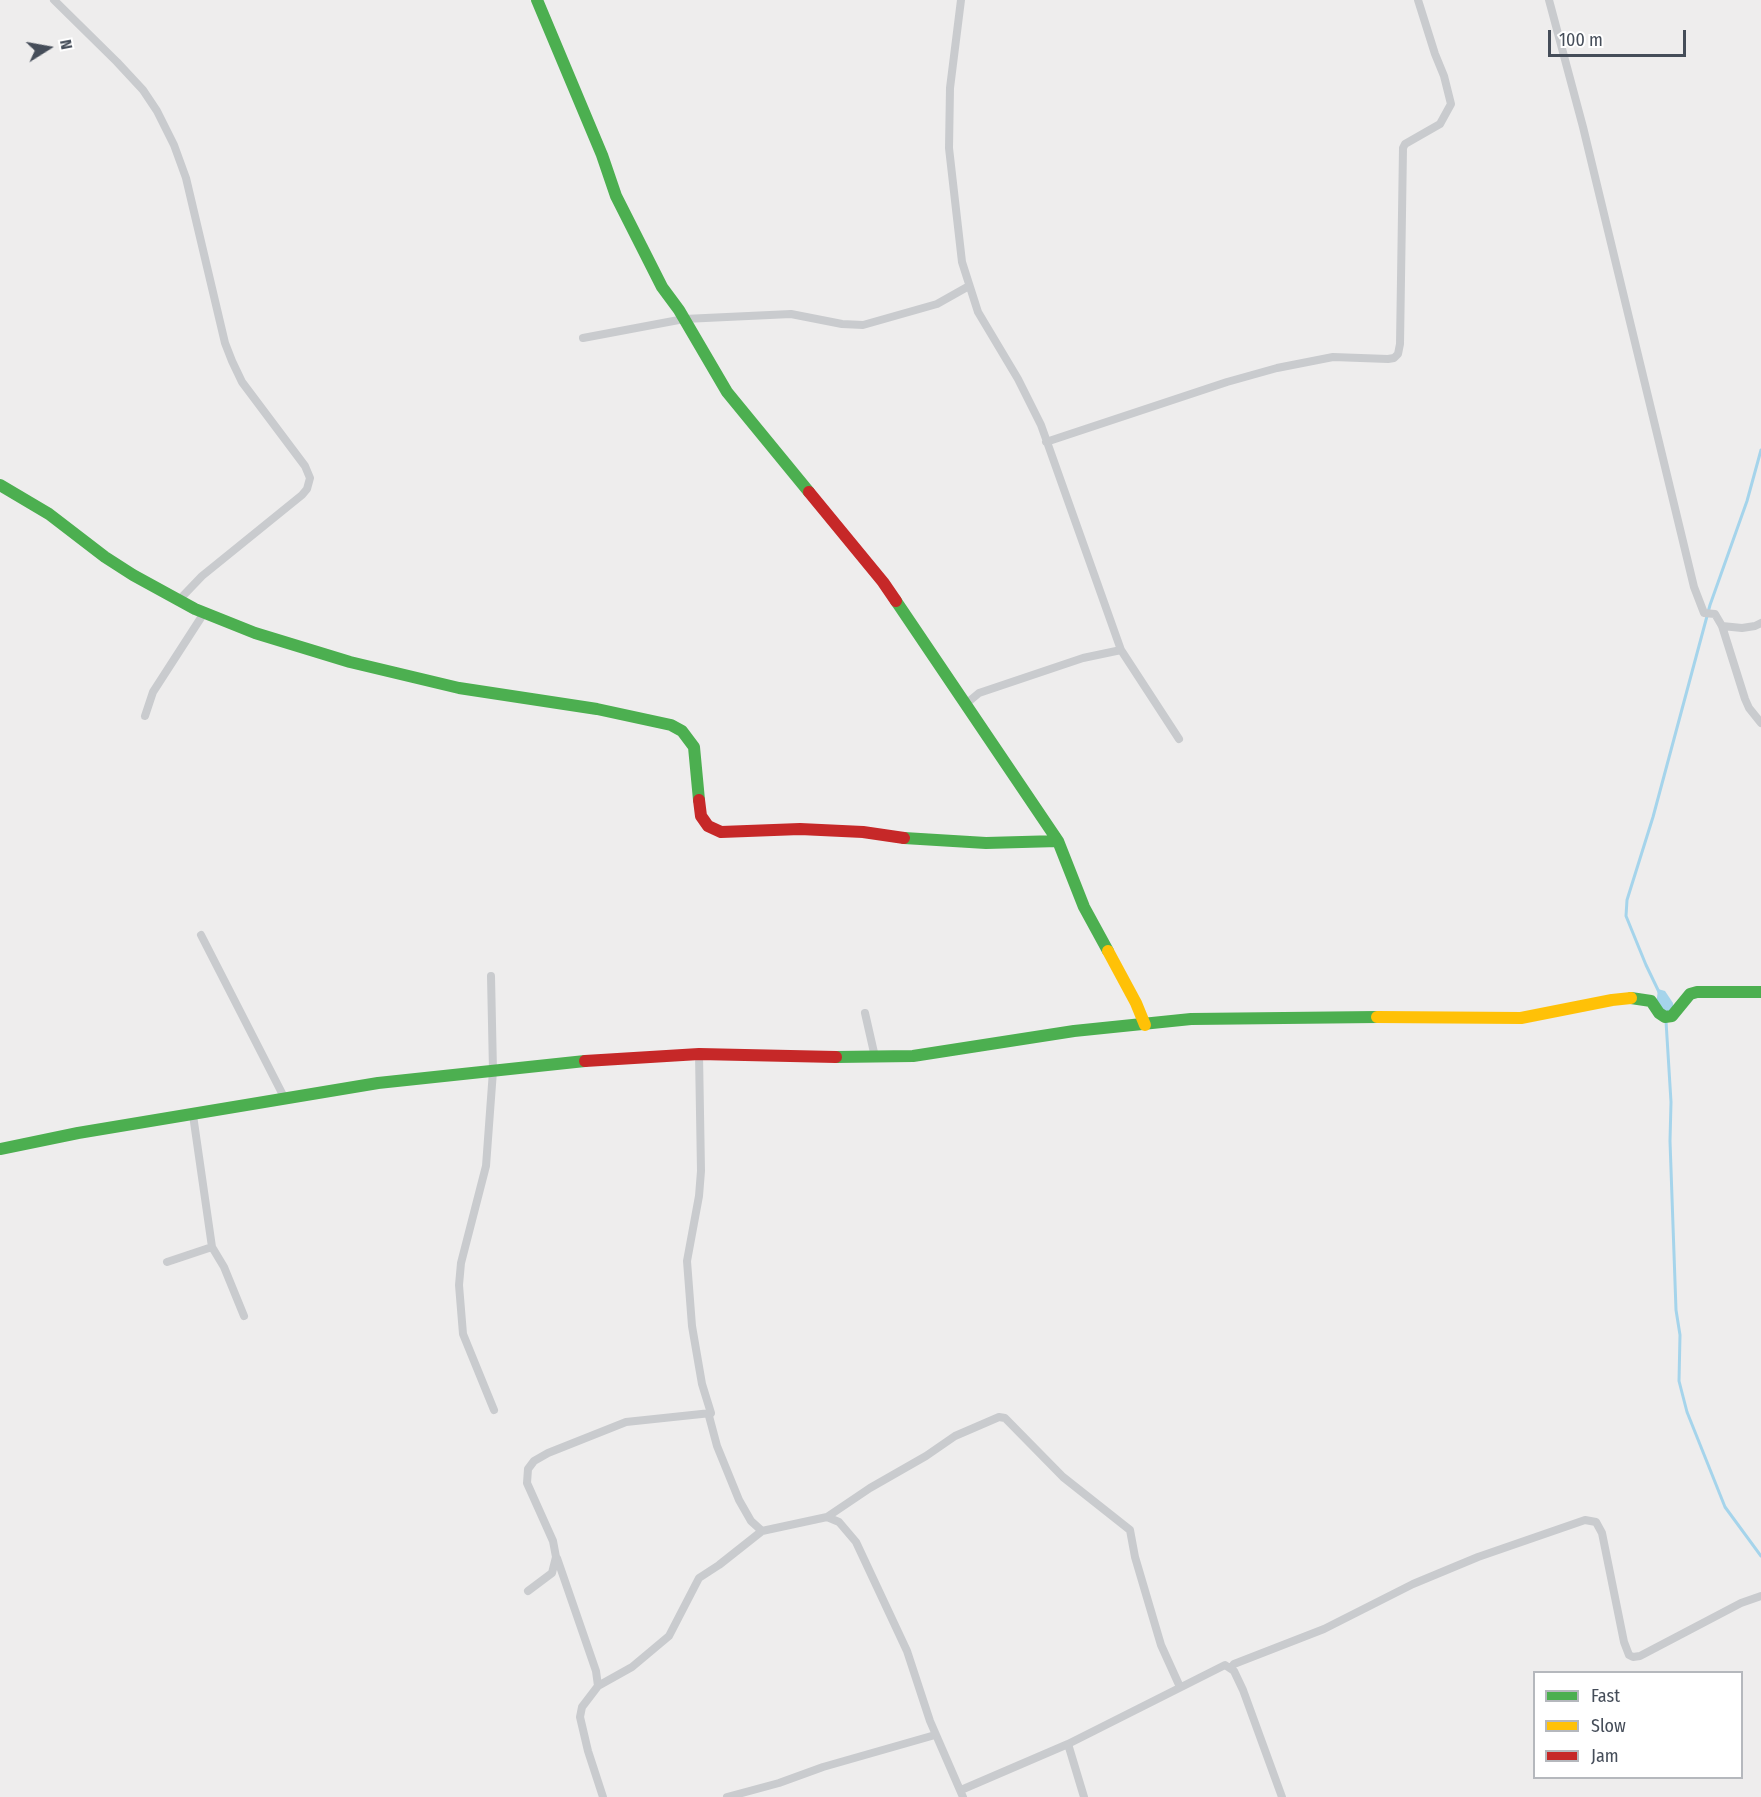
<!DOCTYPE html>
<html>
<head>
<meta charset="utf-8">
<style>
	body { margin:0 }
	#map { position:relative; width:1761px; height:1797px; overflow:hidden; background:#eeeded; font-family:"Fira Sans Condensed",sans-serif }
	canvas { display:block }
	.legend { position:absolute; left:1533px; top:1671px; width:210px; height:108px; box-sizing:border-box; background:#fff; border:2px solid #b5b8bd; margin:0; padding:8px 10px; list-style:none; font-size:18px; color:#454d59 }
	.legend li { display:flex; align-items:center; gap:12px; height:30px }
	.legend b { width:30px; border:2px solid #b5b8bd }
	.north { position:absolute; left:18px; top:18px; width:60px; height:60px; -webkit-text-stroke:4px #fff; paint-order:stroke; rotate:79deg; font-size:16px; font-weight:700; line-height:24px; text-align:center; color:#454d59 }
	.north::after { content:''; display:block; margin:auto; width:21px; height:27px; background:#454d59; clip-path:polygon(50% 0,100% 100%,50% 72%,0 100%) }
	.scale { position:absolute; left:1548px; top:30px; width:138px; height:27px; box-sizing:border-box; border:3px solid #454d59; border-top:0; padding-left:8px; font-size:18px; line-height:21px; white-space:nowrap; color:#454d59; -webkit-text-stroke:4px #fff; paint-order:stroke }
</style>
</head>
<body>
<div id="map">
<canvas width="1761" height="1797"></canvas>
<ul class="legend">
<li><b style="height:8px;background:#4caf50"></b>Fast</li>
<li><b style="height:8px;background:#ffc107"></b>Slow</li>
<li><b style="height:8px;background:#c62828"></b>Jam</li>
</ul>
<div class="north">N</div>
<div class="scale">100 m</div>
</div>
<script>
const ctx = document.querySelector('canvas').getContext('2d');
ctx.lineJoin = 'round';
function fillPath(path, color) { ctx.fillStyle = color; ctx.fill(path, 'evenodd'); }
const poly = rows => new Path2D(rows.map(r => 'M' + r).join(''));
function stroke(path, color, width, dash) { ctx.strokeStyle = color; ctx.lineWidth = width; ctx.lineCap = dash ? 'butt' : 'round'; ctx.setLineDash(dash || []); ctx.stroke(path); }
fillPath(poly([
	[1658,989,1665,991,1673,1003,1673,1011,1665,1014,1656,1006]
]), '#a5d4eb');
stroke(poly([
	[1659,992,1646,965,1626,916,1627,900,1653,817,1710,605,1747,501,1761,450],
	[1666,1021,1671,1102,1670,1141,1676,1310,1680,1335,1679,1381,1687,1412,1725,1507,1761,1556]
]), '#a5d4eb', 3);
stroke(poly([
	[54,0,117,62,143,90,157,111,174,145,186,178,225,343,232,361,242,382,305,466,310,478,307,489,302,495,202,576,179,600],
	[961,0,950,88,949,148,962,262,978,312,1018,379,1041,425,1121,650,1083,658,979,693,967,703,970,708],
	[1549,0,1583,127,1694,587,1704,613,1715,614,1722,626,1745,699,1749,708,1761,723],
	[583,338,684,319,791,314,842,324,863,325,937,304,969,286],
	[1046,442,1227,382,1277,368,1333,357,1388,359,1394,358,1398,354,1400,344,1403,148,1405,144,1440,124,1451,104,1444,76,1435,54,1418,0],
	[1722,626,1742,628,1755,626,1761,623],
	[1121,650,1179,739],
	[145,716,153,692,204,613],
	[201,935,285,1099],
	[491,976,493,1071,486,1166,461,1263,459,1285,463,1334,494,1410],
	[865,1013,875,1057],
	[699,1054,701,1171,699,1196,687,1261,692,1326,702,1384,711,1413,709,1416,717,1446,739,1500,751,1521,762,1531,827,1517,839,1522,856,1542,907,1651,930,1721,963,1797],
	[193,1115,212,1247,224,1267,244,1316],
	[167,1262,212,1247],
	[827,1517,870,1488,926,1456,955,1436,999,1417,1005,1418,1063,1477,1130,1530,1135,1557,1161,1645,1180,1687],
	[557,1558,596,1671,598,1686],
	[528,1591,552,1573,556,1557,553,1541,527,1483,528,1469,534,1461,548,1453,626,1422,711,1413],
	[1231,1668,1234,1664,1324,1629,1413,1584,1478,1557,1585,1520,1596,1522,1602,1533,1624,1642,1629,1655,1633,1657,1640,1656,1741,1603,1761,1596],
	[1068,1744,1084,1797],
	[961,1790,1068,1744,1225,1665,1234,1671,1243,1690,1282,1797],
	[603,1797,588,1751,580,1717,582,1707,598,1686,632,1667,669,1636,699,1578,719,1565,762,1531],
	[727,1797,779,1783,823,1767,935,1735]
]), '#c9cbce', 8);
stroke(poly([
	[537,0,602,155,616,196,662,287,679,310,727,392,809,492],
	[0,485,49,514,105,557,133,575,195,609,255,633,350,662,459,688,597,709,671,725,682,731,694,747,699,800],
	[896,601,1058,841,1084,907,1108,951],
	[904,838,986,843,1058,841],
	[1631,998,1651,1001,1659,1013,1665,1017,1672,1016,1690,994,1697,992,1761,992],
	[836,1057,913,1056,1074,1031,1191,1019,1377,1017],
	[0,1149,78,1133,378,1083,585,1061]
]), '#4caf50', 12);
stroke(poly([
	[1108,951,1136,1003,1145,1025],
	[1377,1017,1521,1018,1612,1000,1631,998]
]), '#ffc107', 12);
stroke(poly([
	[809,492,883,582,896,601],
	[699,800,701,816,708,826,721,832,800,829,863,832,904,838],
	[585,1061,699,1054,836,1057]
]), '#c62828', 12);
</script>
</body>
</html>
